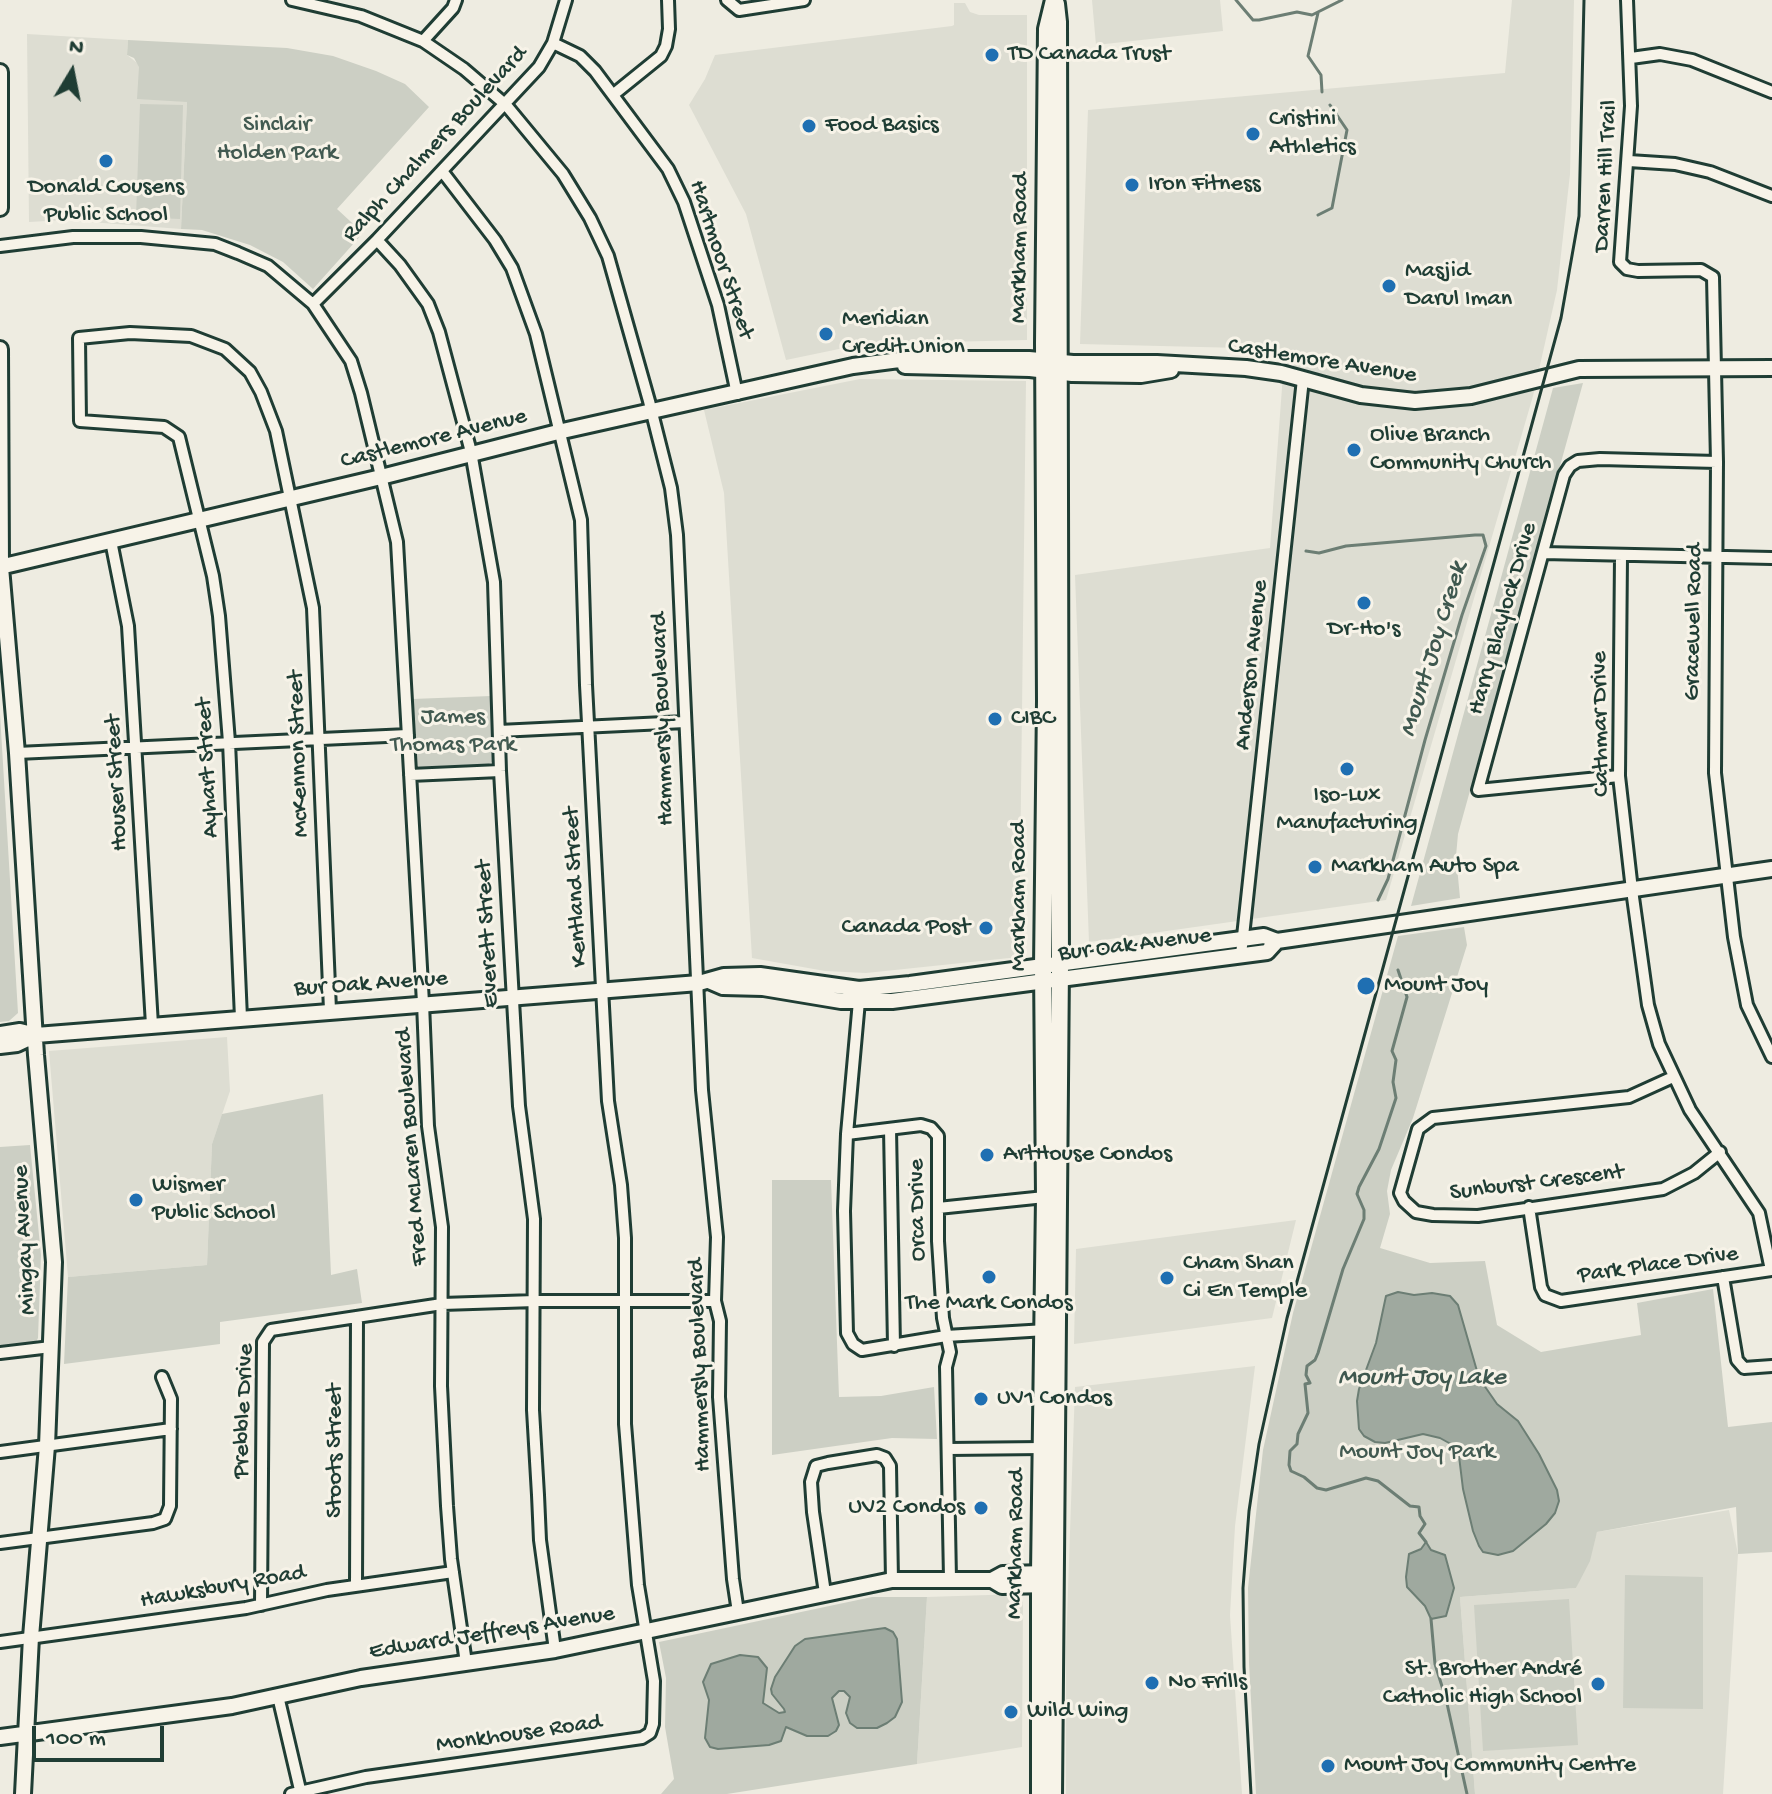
<!DOCTYPE html>
<html>
<head>
<meta charset="utf-8">
<style>
	body { margin:0 }
	#map { position:relative; width:1772px; height:1794px; overflow:hidden; background:#eeece1; font-family:"Gochi Hand",sans-serif }
	canvas { display:block }
	.north { position:absolute; left:32px; top:32px; width:80px; height:80px; -webkit-text-stroke:6px #f7f3e8; paint-order:stroke; rotate:10deg; font-size:22px; font-weight:700; line-height:32px; text-align:center; color:#1f3d34 }
	.north::after { content:''; display:block; margin:auto; width:28px; height:36px; background:#1f3d34; clip-path:polygon(50% 0,100% 100%,50% 72%,0 100%) }
	.scale { position:absolute; left:32px; top:1726px; width:132px; height:36px; box-sizing:border-box; border:4px solid #1f3d34; border-top:0; padding-left:10px; font-size:24px; line-height:28px; white-space:nowrap; color:#1f3d34; -webkit-text-stroke:6px #f7f3e8; paint-order:stroke }
</style>
</head>
<body>
<div id="map">
<canvas width="1772" height="1794"></canvas>
<div class="north">N</div>
<div class="scale">100 m</div>
</div>
<script>
const ctx = document.querySelector('canvas').getContext('2d');
ctx.lineJoin = 'round';
function fillPath(path, color) { ctx.fillStyle = color; ctx.fill(path, 'evenodd'); }
const poly = rows => new Path2D(rows.map(r => 'M' + r).join(''));
function stroke(path, color, width, dash) { ctx.strokeStyle = color; ctx.lineWidth = width; ctx.lineCap = dash ? 'butt' : 'round'; ctx.setLineDash(dash || []); ctx.stroke(path); }
function write(font, color, halo, rows, align = 'center') {
  ctx.font = font + ' "Gochi Hand",sans-serif'; ctx.lineWidth = 6; ctx.setLineDash([]); ctx.textBaseline = 'middle'; ctx.strokeStyle = halo; ctx.fillStyle = color; for (const [text, x, y, turn = 0] of rows) {
    ctx.save(); ctx.translate(x, y); ctx.rotate((+turn || 0) * Math.PI / 180); ctx.textAlign = isNaN(turn) ? turn : align; if (halo) ctx.strokeText(text, 0, 0); ctx.fillText(text, 0, 0); ctx.restore();
  }
}
fillPath(poly([
	[1092,0,1220,0,1223,31,1096,45],
	[1512,0,1574,0,1570,174,1557,290,1533,396,1386,900,1089,942,1075,575,1270,548,1282,388,1281,349,1080,344,1088,110,1505,73],
	[954,3,965,3,970,12,979,15,1027,15,1027,340,863,344,786,360,746,214,689,105,705,79,715,55,952,26,954,25],
	[27,34,128,40,127,55,187,102,181,229,64,220,29,222],
	[860,379,1026,381,1019,957,866,973,825,971,752,958,724,493,704,410],
	[227,1037,230,1091,212,1144,207,1265,68,1277,49,1051],
	[1296,1220,1272,1318,1074,1344,1076,1249],
	[1255,1366,1235,1526,1230,1615,1242,1794,1066,1794,1066,1648,1075,1387],
	[1729,1510,1738,1554,1723,1794,1475,1794,1460,1597,1576,1588,1597,1532],
	[1019,1594,1023,1600,1022,1747,917,1764,927,1597]
]), '#ddddd2');
fillPath(poly([
	[128,40,287,48,333,56,376,71,405,84,429,107,337,209,363,233,313,289,283,262,250,245,202,230,181,229,187,102,137,99,139,67,134,58,127,55],
	[140,104,183,105,180,219,136,217],
	[1583,383,1458,834,1456,856,1460,898,1411,906,1553,388],
	[491,696,494,754,492,762,489,764,417,767,415,763,412,699],
	[0,714,18,1013,9,1021,0,1022],
	[1464,927,1467,945,1413,1118,1391,1170,1387,1191,1390,1214,1380,1248,1430,1263,1485,1261,1497,1325,1541,1352,1641,1335,1637,1303,1713,1289,1728,1427,1772,1422,1772,1552,1738,1554,1736,1507,1597,1532,1590,1561,1576,1588,1460,1597,1475,1794,1256,1794,1249,1663,1248,1588,1263,1450,1293,1313,1398,936],
	[323,1094,331,1275,357,1269,362,1303,220,1322,220,1344,64,1364,68,1277,207,1265,212,1144,222,1114],
	[30,1145,41,1255,38,1338,36,1342,0,1347,0,1147],
	[772,1180,831,1180,839,1397,881,1396,934,1387,937,1439,892,1438,772,1455],
	[1625,1575,1703,1577,1703,1709,1623,1708],
	[872,1597,927,1597,917,1764,727,1794,661,1794,674,1779,665,1727,666,1678,659,1642],
	[1569,1599,1578,1745,1483,1751,1474,1605]
]), '#cccfc4');
const water = poly([
	[1398,1292,1414,1295,1432,1293,1450,1296,1458,1305,1479,1378,1497,1404,1518,1421,1539,1454,1557,1490,1559,1501,1555,1513,1546,1524,1513,1551,1498,1555,1483,1552,1479,1546,1473,1531,1463,1489,1458,1448,1440,1438,1423,1434,1385,1443,1375,1442,1364,1436,1359,1429,1357,1401,1359,1389,1376,1343,1386,1296,1398,1292],
	[1426,1542,1431,1550,1445,1555,1454,1588,1446,1616,1431,1619,1425,1606,1407,1587,1406,1577,1409,1554,1421,1549,1426,1542],
	[885,1628,893,1632,897,1639,902,1702,895,1717,887,1723,877,1728,857,1728,850,1723,846,1713,850,1697,844,1691,839,1691,832,1698,839,1725,836,1731,828,1736,807,1736,786,1727,781,1741,769,1745,718,1749,710,1747,705,1738,709,1700,703,1682,711,1664,740,1655,758,1657,767,1668,763,1703,779,1713,785,1712,784,1709,772,1694,771,1689,775,1677,795,1646,805,1639,885,1628]
]);
fillPath(water, '#9fa99f');
stroke(water, '#6c7e74', 2);
stroke(poly([
	[1236,0,1253,20,1259,20,1297,12,1312,15,1342,0],
	[1318,13,1308,56,1321,75,1322,92],
	[1318,215,1332,208,1347,130,1330,105],
	[1306,551,1319,553,1346,546,1475,535,1483,535,1486,546,1462,615,1425,740,1388,879,1378,900],
	[1398,970,1407,997,1392,1051,1396,1060,1393,1082,1396,1098,1379,1149,1359,1187,1357,1194,1364,1210,1364,1219,1343,1269,1318,1353,1315,1360,1307,1366,1306,1375,1310,1383,1305,1384,1308,1413,1298,1434,1297,1444,1290,1451,1289,1465,1291,1471,1304,1477,1317,1488,1326,1490,1366,1478,1378,1481,1410,1506,1419,1507,1420,1516,1425,1524,1419,1533,1426,1542],
	[1431,1619,1435,1664,1446,1699,1467,1794]
]), '#6c7e74', 3);
const street = poly([
	[292,0,361,16,423,41,464,69,506,105,563,174,590,218,608,256,649,401,671,488,677,535,702,1090,717,1237,715,1301,720,1321,719,1397,733,1579,738,1612],
	[727,0,739,10,804,0],
	[1627,0,1631,106,1620,262,1627,269,1638,271,1701,270,1713,277,1717,462,1715,773,1734,937,1747,1005,1772,1057],
	[423,41,453,8,456,0],
	[553,43,580,56,595,71,668,169,684,202,718,305,737,394],
	[1631,58,1660,54,1692,60,1772,92],
	[614,94,661,56,666,46,669,29,668,0],
	[1629,161,1675,164,1710,172,1772,196],
	[377,240,400,265,428,304,439,332,471,452,494,582,500,771,519,1106,534,1219,533,1410,538,1495,540,1540,555,1650],
	[0,246,73,237,141,237,215,244,238,253,268,266,313,304,351,361,361,393,397,542,423,1003,428,1126,442,1227,441,1386,447,1506,451,1559,466,1663],
	[313,304,377,240,539,67,553,43,566,0],
	[111,541,128,626,152,1025],
	[1543,553,1772,558],
	[1621,557,1619,776,1632,890,1648,1005,1659,1044,1690,1110,1759,1213,1771,1270],
	[499,731,685,722],
	[17,753,408,735],
	[410,775,500,771],
	[1619,776,1478,790,1564,475,1570,466,1578,461,1600,459,1717,462],
	[1241,955,1303,379],
	[859,1001,847,1134,844,1211,847,1333,853,1344,862,1350,946,1336,1046,1330],
	[241,1018,229,742,219,616,213,576,179,437,164,427,80,421,79,338,130,333,191,336,225,349,250,372,261,392,276,431,313,608,330,1010],
	[1673,1077,1629,1097,1433,1118,1418,1129,1400,1193,1404,1201,1416,1212,1433,1215,1478,1216,1663,1189,1694,1173,1720,1152],
	[890,1129,894,1346],
	[847,1134,921,1125,931,1128,938,1136,938,1241,943,1318,950,1352,946,1367,950,1579],
	[1529,1207,1541,1287,1545,1295,1561,1301,1772,1270],
	[938,1208,1045,1197],
	[1723,1277,1737,1360,1744,1368,1772,1366],
	[0,1353,51,1347],
	[948,1449,1043,1448],
	[0,1452,171,1429],
	[0,1543,153,1523,165,1519,170,1506,171,1399,162,1377],
	[356,1586,357,1317],
	[825,1593,813,1512,811,1482,816,1466,828,1463,877,1455,885,1458,890,1466,892,1580],
	[261,1605,263,1342,271,1330,442,1304,535,1301,715,1301],
	[0,1642,246,1608,327,1590,453,1572],
	[278,1696,301,1794],
	[291,1794,366,1777,642,1738,650,1733,653,1724,654,1681,638,1585,625,1424,625,1238,621,1185,608,1101,586,685,581,520,536,334,512,268,495,240,442,171]
]);
const secondary = poly([
	[0,72,0,208],
	[0,349,1,567,17,753,36,1055,54,1262,47,1446,31,1637,23,1794],
	[905,366,1030,369,1072,374,1141,375,1171,370],
	[0,567,381,477,558,432,853,366,907,359,1029,359,1073,363,1157,363,1246,368,1281,373,1361,395,1415,401,1471,396,1579,369,1772,368],
	[709,981,723,987,763,988,841,1001,892,1001,1267,952,1277,941],
	[0,1034,20,1031,32,1034],
	[0,1046,17,1044,36,1035,699,983,724,976,760,975,859,989,910,984,1264,936,1277,941,1772,869],
	[992,1580,1002,1586,1049,1585],
	[0,1737,232,1706,361,1678,555,1650,892,1580,992,1580,1003,1574,1048,1573]
]);
const primary = poly([
	[1040,1794,1040,1573,1045,1197,1043,967,1046,701,1044,343,1047,29,1054,0],
	[1053,1794,1060,965,1058,22,1056,4]
]);
stroke(street, '#1f3d34', 16);
stroke(secondary, '#1f3d34', 20);
stroke(primary, '#1f3d34', 22);
stroke(street, '#f7f3e8', 10);
stroke(secondary, '#f7f3e8', 14);
stroke(primary, '#f7f3e8', 16);
stroke(poly([
	[1251,1794,1244,1667,1243,1588,1249,1511,1259,1444,1287,1318,1561,318,1579,216,1584,0]
]), '#1f3d34', 3);
for (const [x, y, r, color] of [
	[992,55,8,"#1f6fb2"],
	[809,126,8,"#1f6fb2"],
	[1253,134,8,"#1f6fb2"],
	[106,161,8,"#1f6fb2"],
	[1132,185,8,"#1f6fb2"],
	[1389,286,8,"#1f6fb2"],
	[826,334,8,"#1f6fb2"],
	[1354,450,8,"#1f6fb2"],
	[1364,603,8,"#1f6fb2"],
	[995,719,8,"#1f6fb2"],
	[1347,769,8,"#1f6fb2"],
	[1315,867,8,"#1f6fb2"],
	[986,928,8,"#1f6fb2"],
	[1366,986,10,"#1f6fb2"],
	[987,1155,8,"#1f6fb2"],
	[136,1200,8,"#1f6fb2"],
	[989,1277,8,"#1f6fb2"],
	[1167,1278,8,"#1f6fb2"],
	[981,1399,8,"#1f6fb2"],
	[981,1508,8,"#1f6fb2"],
	[1152,1683,8,"#1f6fb2"],
	[1598,1684,8,"#1f6fb2"],
	[1011,1712,8,"#1f6fb2"],
	[1328,1766,8,"#1f6fb2"]
]) { const dot = new Path2D(); dot.arc(x, y, r, 0, 2 * Math.PI); ctx.fillStyle = color; ctx.fill(dot); stroke(dot, '#f7f3e8', 3); }
write('24px', '#1f3d34', '#f7f3e8', [
	["TD Canada Trust",1008,55],
	["Cristini",1269,120],
	["Athletics",1269,148],
	["Food Basics",825,126],
	["Iron Fitness",1148,185],
	["Donald Cousens",106,188,"center"],
	["Public School",106,216,"center"],
	["Masjid",1405,272],
	["Darul Iman",1405,300],
	["Meridian",842,320],
	["Credit Union",842,348],
	["Olive Branch",1370,436],
	["Community Church",1370,464],
	["Dr-Ho's",1364,630,"center"],
	["CIBC",1011,719],
	["Iso-Lux",1347,796,"center"],
	["Manufacturing",1347,824,"center"],
	["Markham Auto Spa",1331,867],
	["Canada Post",970,928,"right"],
	["Mount Joy",1384,986],
	["ArtHouse Condos",1003,1155],
	["Wismer",152,1186],
	["Public School",152,1214],
	["Cham Shan",1183,1264],
	["Ci En Temple",1183,1292],
	["The Mark Condos",989,1304,"center"],
	["UV1 Condos",997,1399],
	["UV2 Condos",965,1508,"right"],
	["St. Brother André",1582,1670,"right"],
	["Catholic High School",1582,1698,"right"],
	["No Frills",1168,1683],
	["Wild Wing",1027,1712],
	["Mount Joy Community Centre",1344,1766]
], 'left');
write('24px', '#425a51', '#f7f3e8', [
	["Sinclair",277,126],
	["Holden Park",277,154],
	["James",453,718],
	["Thomas Park",453,746],
	["Mount Joy Park",1417,1453]
]);
write('24px', '#1f3d34', '#f7f3e8', [
	["Ralph Chalmers Boulevard",436,145,-47],
	["Darren Hill Trail",1607,176,-87],
	["Markham Road",1021,248,-89],
	["Hartmoor Street",720,260,72],
	["Castlemore Avenue",1322,362,9],
	["Castlemore Avenue",434,440,-14],
	["Harry Blaylock Drive",1504,619,-74],
	["Gracewell Road",1695,622,-89],
	["Anderson Avenue",1253,665,-84],
	["Hammersly Boulevard",664,719,-92],
	["Cathmar Drive",1602,724,-91],
	["McKennon Street",300,754,-92],
	["Ayhart Street",209,768,-93],
	["Houser Street",118,783,-93],
	["Kentland Street",577,887,-93],
	["Markham Road",1020,896,-90],
	["Everett Street",489,934,-93],
	["Bur Oak Avenue",1135,946,-7],
	["Bur Oak Avenue",371,985,-4],
	["Fred McLaren Boulevard",413,1147,-94],
	["Sunburst Crescent",1537,1184,-7],
	["Orca Drive",919,1210,-91],
	["Mingay Avenue",26,1240,-93],
	["Park Place Drive",1658,1266,-8],
	["Hammersly Boulevard",701,1365,-92],
	["Prebble Drive",245,1411,-88],
	["Stoots Street",336,1451,-90],
	["Markham Road",1017,1544,-89],
	["Hawksbury Road",223,1588,-10],
	["Edward Jeffreys Avenue",492,1634,-9],
	["Monkhouse Road",519,1735,-8]
]);
write('italic 26px', '#3f584f', '#f7f3e8', [
	["Mount Joy Creek",1435,650,-73],
	["Mount Joy Lake",1422,1379]
]);
</script>
</body>
</html>
